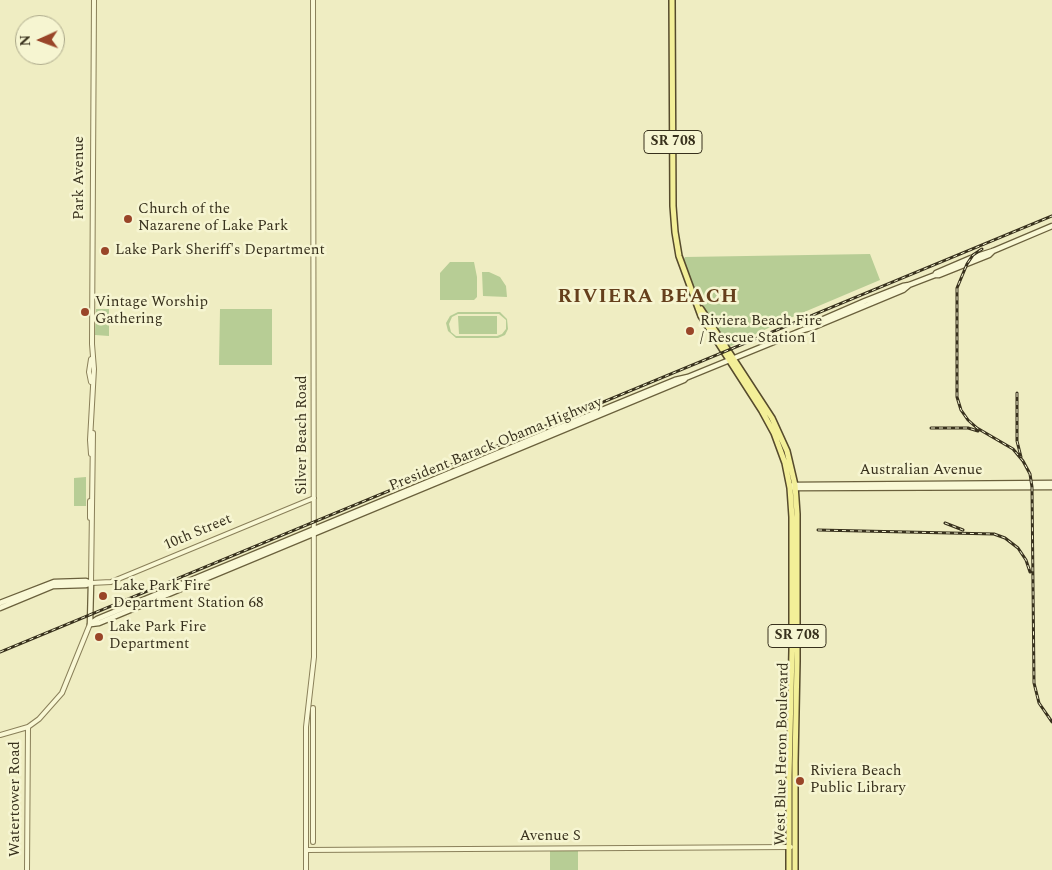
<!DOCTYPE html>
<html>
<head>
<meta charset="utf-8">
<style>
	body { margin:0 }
	#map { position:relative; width:1052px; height:870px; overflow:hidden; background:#efedc2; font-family:Spectral,serif }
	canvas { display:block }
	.north { position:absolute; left:15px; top:15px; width:50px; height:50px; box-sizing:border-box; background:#f6f5d1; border:1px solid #aaa789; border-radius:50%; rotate:268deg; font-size:14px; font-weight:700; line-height:20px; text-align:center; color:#38311d }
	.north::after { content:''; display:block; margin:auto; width:18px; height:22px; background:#994528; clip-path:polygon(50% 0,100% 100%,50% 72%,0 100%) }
</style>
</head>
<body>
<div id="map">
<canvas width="1052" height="870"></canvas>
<div class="north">N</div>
</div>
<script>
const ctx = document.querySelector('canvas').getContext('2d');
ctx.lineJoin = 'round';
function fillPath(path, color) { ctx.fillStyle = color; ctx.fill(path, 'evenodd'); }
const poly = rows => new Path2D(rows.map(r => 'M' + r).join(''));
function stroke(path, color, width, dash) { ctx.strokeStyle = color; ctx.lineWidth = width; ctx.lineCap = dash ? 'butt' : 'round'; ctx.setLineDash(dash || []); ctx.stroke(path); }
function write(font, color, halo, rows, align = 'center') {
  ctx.font = font + ' Spectral,serif'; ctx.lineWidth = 5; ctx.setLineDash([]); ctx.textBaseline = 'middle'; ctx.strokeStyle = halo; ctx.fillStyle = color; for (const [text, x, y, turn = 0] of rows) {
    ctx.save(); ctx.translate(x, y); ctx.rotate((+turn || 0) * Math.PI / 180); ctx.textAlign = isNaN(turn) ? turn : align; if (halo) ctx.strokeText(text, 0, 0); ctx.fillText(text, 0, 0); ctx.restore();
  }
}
fillPath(poly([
	[870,254,880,280,783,321,729,347,697,296,683,260,685,257],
	[450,262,474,262,477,277,477,297,474,300,440,300,440,273],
	[482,272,489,272,500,277,506,286,507,297,483,296],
	[96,309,109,309,109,336,95,335],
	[220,309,272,309,272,365,219,365],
	[458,312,500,312,507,319,508,329,505,335,498,338,456,338,448,331,446,323,450,316],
	[458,314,499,314,506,320,506,329,502,334,497,336,456,336,451,332,449,324,452,317],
	[497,316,497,334,459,334,458,316],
	[86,477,86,506,74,506,74,478],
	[578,850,578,870,550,870,550,851]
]), '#b7cd95');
const tertiary = poly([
	[91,382,89,372,91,359],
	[93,433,91,583,111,582,314,498],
	[91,454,90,440,94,369,92,344,94,0],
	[90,518,90,501],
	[313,708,313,842],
	[0,735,28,727,39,719,62,693,90,624],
	[306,850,791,847],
	[27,870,28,727],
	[306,870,306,727,314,657,313,0]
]);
const secondary = poly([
	[935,275,936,273,971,258,993,251,1052,226],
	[812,326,812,324,865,301,903,286,909,285,935,275,939,275,989,255,993,251],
	[793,485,1052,483],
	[794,488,1052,487],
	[0,603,54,582,86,581,91,583],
	[0,608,53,586,86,585,91,583],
	[90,624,97,619,558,428,675,380,688,377,803,330,814,327,903,290,909,285],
	[90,624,91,583],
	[91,624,99,623,354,517,684,380,686,378]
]);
const primary = poly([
	[672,0,673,206,675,232,679,256,701,316,762,411,774,433,785,463,790,488,792,517,792,651,789,776,789,870],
	[701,309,772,418,787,451,795,485,797,514,797,661,795,763,795,870]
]);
stroke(tertiary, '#897f59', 6);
stroke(secondary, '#6a603c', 7);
stroke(primary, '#564b2d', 8);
stroke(tertiary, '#f9f8d5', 4);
stroke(secondary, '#f9f8d5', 4.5);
stroke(primary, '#f3ef98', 5);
const rail = poly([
	[982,249,973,255,967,264,957,288,957,397,961,410,968,420,977,428,1013,449,1023,461,1030,474,1032,487,1034,683,1039,703,1052,722],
	[1017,393,1017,441,1021,457],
	[931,428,968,428,978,431],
	[945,523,963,530],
	[818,530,994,534,1005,538,1018,548,1026,560,1030,572],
	[0,652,1052,216]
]);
stroke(rail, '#38311d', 3);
stroke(rail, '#f6f5d1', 1, [4]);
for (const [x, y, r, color] of [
	[128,219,5,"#994528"],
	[105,251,5,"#994528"],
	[85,312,5,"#994528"],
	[690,331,5,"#994528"],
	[103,596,5,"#994528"],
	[99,637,5,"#994528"],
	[800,781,5,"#994528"]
]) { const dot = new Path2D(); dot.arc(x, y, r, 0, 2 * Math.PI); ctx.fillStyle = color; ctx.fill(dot); stroke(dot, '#f6f5d1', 2); }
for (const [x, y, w] of [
	[673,142,58],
	[797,636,58]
]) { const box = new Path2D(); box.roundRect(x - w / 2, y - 11.5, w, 23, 4); ctx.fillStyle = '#f6f5d1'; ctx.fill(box); stroke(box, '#38311d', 1); }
write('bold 14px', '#38311d', null, [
	["SR 708",673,142],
	["SR 708",797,636]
]);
write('15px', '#38311d', '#f6f5d1', [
	["Park Avenue",80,178,-90],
	["Silver Beach Road",303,435,-90],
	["President Barack Obama Highway",496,445,-22],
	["Australian Avenue",921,471],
	["10th Street",198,533,-23],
	["West Blue Heron Boulevard",783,754,-89],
	["Watertower Road",16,799,-90],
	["Avenue S",550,837]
]);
write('15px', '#38311d', '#f6f5d1', [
	["Church of the",138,210],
	["Nazarene of Lake Park",138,227],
	["Lake Park Sheriff's Department",115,251],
	["Vintage Worship",95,303],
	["Gathering",95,320],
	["Riviera Beach Fire",700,322],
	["/ Rescue Station 1",700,339],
	["Lake Park Fire",113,587],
	["Department Station 68",113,604],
	["Lake Park Fire",109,628],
	["Department",109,645],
	["Riviera Beach",810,772],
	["Public Library",810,789]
], 'left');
ctx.letterSpacing = '1px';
write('bold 20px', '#653f1c', '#f6f5d1', [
	["RIVIERA BEACH",648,298]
]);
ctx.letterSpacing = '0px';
</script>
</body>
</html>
